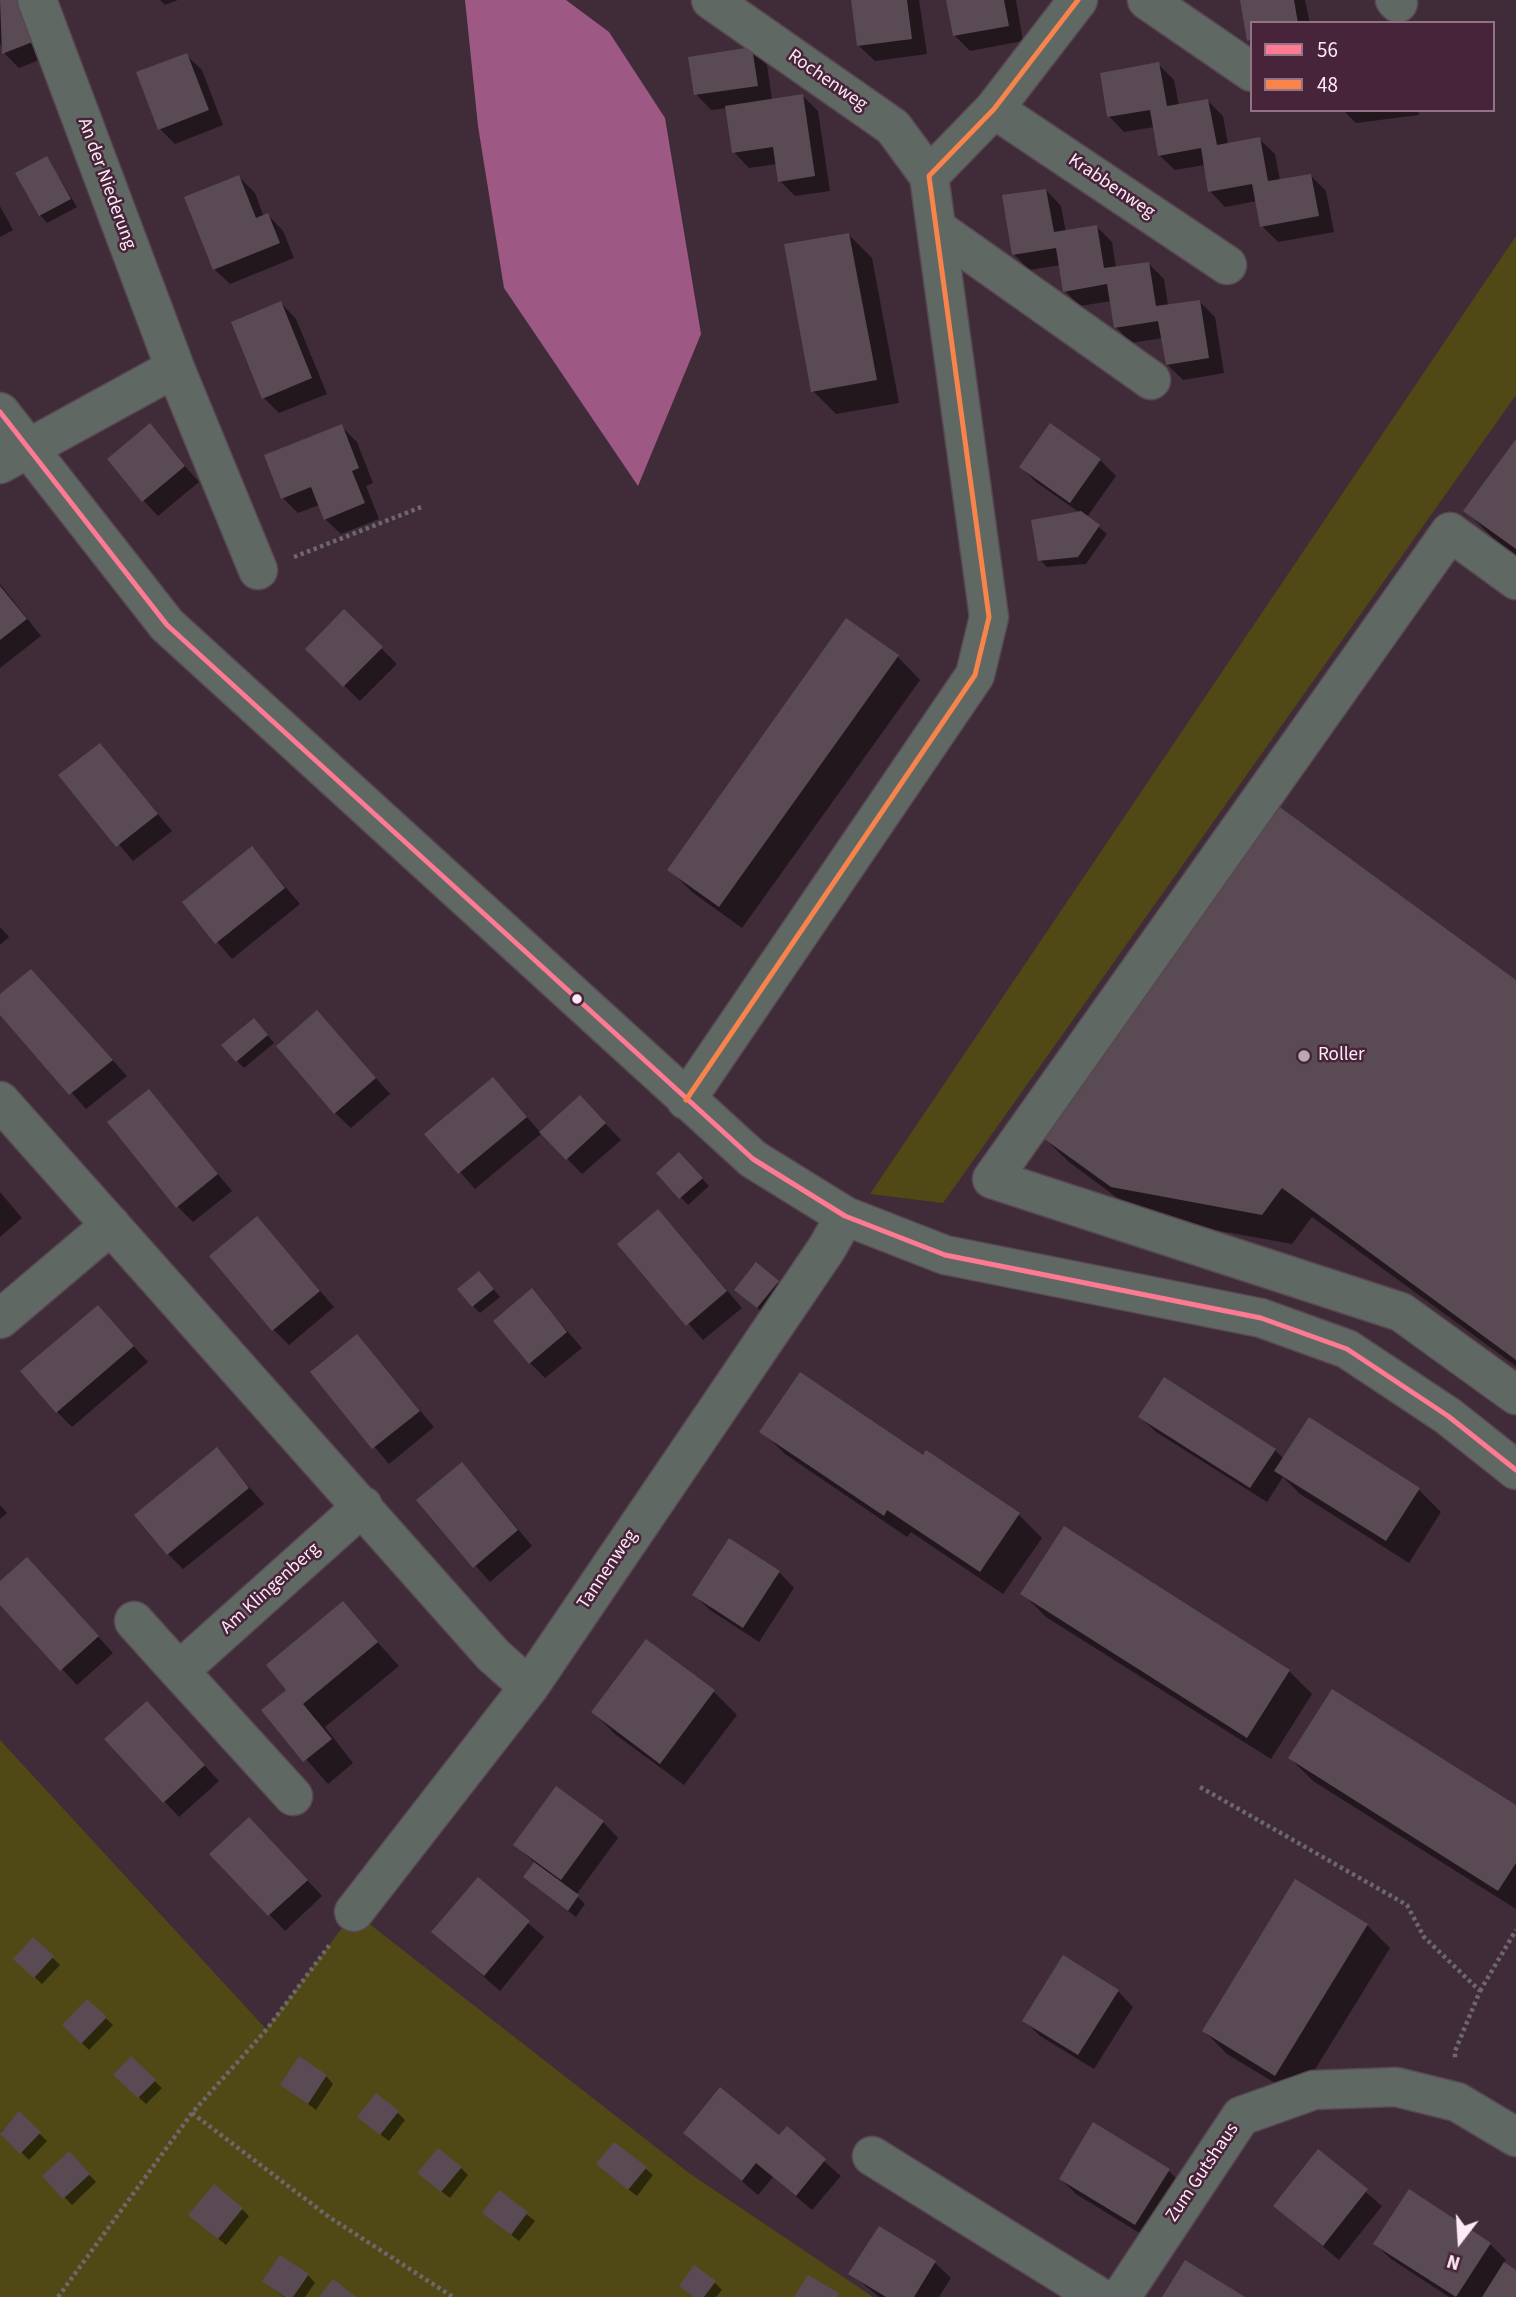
<!DOCTYPE html>
<html>
<head>
<meta charset="utf-8">
<style>
	body { margin:0 }
	#map { position:relative; width:1516px; height:2297px; overflow:hidden; background:#3f2c38; font-family:"Source Sans 3",sans-serif }
	canvas { display:block }
	.legend { position:absolute; left:1250px; top:21px; width:245px; height:91px; box-sizing:border-box; background:#47243a; border:2px solid #907385; margin:0; padding:9px 12px; list-style:none; font-size:21px; color:#fdeaf5 }
	.legend li { display:flex; align-items:center; gap:14px; height:35px }
	.legend b { width:35px; border:2px solid #907385 }
	.north { position:absolute; left:1425px; top:2206px; width:70px; height:70px; -webkit-text-stroke:5px #47243a; paint-order:stroke; rotate:197deg; font-size:19px; font-weight:700; line-height:28px; text-align:center; color:#fdeaf5 }
	.north::after { content:''; display:block; margin:auto; width:24px; height:32px; background:#fdeaf5; clip-path:polygon(50% 0,100% 100%,50% 72%,0 100%) }
</style>
</head>
<body>
<div id="map">
<canvas width="1516" height="2297"></canvas>
<ul class="legend">
<li><b style="height:9px;background:#fe7a93"></b>56</li>
<li><b style="height:9px;background:#f8844c"></b>48</li>
</ul>
<div class="north">N</div>
</div>
<script>
const ctx = document.querySelector('canvas').getContext('2d');
ctx.lineJoin = 'round';
function fillPath(path, color) { ctx.fillStyle = color; ctx.fill(path, 'evenodd'); }
const poly = rows => new Path2D(rows.map(r => 'M' + r).join(''));
function stroke(path, color, width, dash) { ctx.strokeStyle = color; ctx.lineWidth = width; ctx.lineCap = dash ? 'butt' : 'round'; ctx.setLineDash(dash || []); ctx.stroke(path); }
function write(font, color, halo, rows, align = 'center') {
  ctx.font = font + ' "Source Sans 3",sans-serif'; ctx.lineWidth = 5; ctx.setLineDash([]); ctx.textBaseline = 'middle'; ctx.strokeStyle = halo; ctx.fillStyle = color; for (const [text, x, y, turn = 0] of rows) {
    ctx.save(); ctx.translate(x, y); ctx.rotate((+turn || 0) * Math.PI / 180); ctx.textAlign = isNaN(turn) ? turn : align; if (halo) ctx.strokeText(text, 0, 0); ctx.fillText(text, 0, 0); ctx.restore();
  }
}
fillPath(poly([
	[1516,236,1516,395,943,1203,870,1194],
	[0,1740,266,2029,354,1912,689,2173,873,2297,0,2297]
]), '#514915');
fillPath(poly([
	[465,0,566,0,609,32,665,118,701,334,638,486,504,288,478,126]
]), '#9d5983');
fillPath(poly([
	[0,0,26,0,49,56,19,68,4,53,0,43],
	[160,0,178,0,165,5],
	[853,0,919,0,927,54,875,61,859,46],
	[948,0,1016,0,1023,41,970,51,954,35],
	[1242,0,1305,0,1310,23,1252,23,1252,43,1248,40],
	[752,49,767,65,772,100,803,96,818,111,830,191,795,196,780,181,777,164,749,168,734,152,727,108,711,110,696,94],
	[186,55,202,70,223,125,175,144,160,129],
	[1158,64,1174,80,1179,106,1208,101,1223,116,1228,144,1259,139,1275,154,1280,181,1311,176,1326,191,1334,232,1278,242,1262,226,1257,201,1225,207,1210,191,1205,165,1175,170,1159,155,1154,127,1124,132,1109,116],
	[1343,110,1418,110,1419,115,1356,123],
	[47,158,77,207,47,223,40,215],
	[239,177,255,193,264,217,268,215,283,231,294,258,230,284,214,269],
	[1046,190,1061,206,1066,232,1097,227,1112,242,1116,268,1148,263,1164,279,1168,306,1199,301,1215,317,1224,373,1183,380,1167,364,1163,338,1131,343,1116,327,1111,301,1080,306,1065,291,1061,265,1029,270,1014,254],
	[0,206,13,230,0,237],
	[849,235,872,258,899,403,836,414,813,391],
	[281,303,296,319,327,394,279,413,264,398],
	[1051,425,1100,460,1116,476,1087,517,1107,534,1086,564,1047,567,1040,560,1080,513,1036,482,1021,467],
	[150,426,199,482,158,516,143,500],
	[341,426,357,442,373,483,366,486,379,519,341,534,325,519,319,505,298,513,283,498],
	[1516,442,1516,556,1496,541,1466,511],
	[0,584,41,636,0,668],
	[344,611,397,664,360,701,307,649],
	[897,656,920,680,742,928,692,892,669,869],
	[100,745,172,831,133,861,61,776],
	[252,848,300,904,232,959,184,903],
	[0,927,9,937,0,945],
	[1516,982,1516,1366,1312,1217,1292,1244,1143,1217,1069,1162,1039,1133],
	[46,986,127,1076,86,1109,0,1012,0,996],
	[261,1027,274,1043,244,1068,237,1061],
	[332,1028,390,1094,351,1128,335,1113],
	[493,1079,541,1133,580,1097,621,1140,582,1174,542,1133,475,1189,427,1134],
	[149,1091,232,1191,193,1222,178,1207],
	[679,1154,709,1186,688,1205,658,1173],
	[0,1192,22,1218,0,1237],
	[257,1218,334,1307,289,1345,274,1330],
	[673,1227,742,1308,703,1340,619,1245],
	[756,1265,785,1290,765,1314,744,1297],
	[486,1280,500,1297,480,1313,473,1306],
	[532,1291,582,1348,545,1378,530,1363],
	[113,1323,148,1362,72,1427,57,1412],
	[357,1336,434,1427,389,1464,312,1372],
	[1140,1417,1275,1450,1284,1459,1418,1489,1441,1512,1409,1563,1300,1494,1283,1477,1267,1502,1156,1432],
	[762,1431,1019,1515,1042,1538,1003,1594,911,1532,907,1537,785,1454],
	[217,1450,264,1504,183,1569,168,1554],
	[477,1480,532,1546,490,1582,418,1500],
	[0,1505,7,1513,0,1519],
	[779,1572,794,1588,759,1642,710,1610,694,1595],
	[42,1575,113,1653,77,1685,0,1603,0,1584],
	[1023,1594,1289,1671,1312,1694,1271,1759,1046,1617],
	[343,1604,399,1666,325,1727,353,1763,328,1784,263,1710,289,1690],
	[714,1692,737,1715,684,1785,616,1735,593,1712],
	[162,1719,219,1781,179,1817,164,1801],
	[1290,1758,1516,1807,1516,1909,1313,1781],
	[603,1822,618,1838,576,1895,585,1904,576,1917,533,1884,535,1863,515,1845],
	[265,1835,322,1896,285,1931,212,1854],
	[478,1880,544,1937,500,1991,433,1932],
	[1296,1882,1367,1925,1390,1948,1298,2097,1227,2054,1204,2031],
	[33,1939,60,1965,42,1984,15,1959],
	[1118,1991,1133,2007,1094,2069,1040,2036,1025,2021],
	[87,2001,113,2025,89,2050,64,2025],
	[131,2059,162,2088,146,2104,115,2075],
	[326,2076,333,2084,316,2110,283,2085],
	[398,2113,405,2120,389,2141,367,2124],
	[19,2114,47,2141,29,2160,1,2132],
	[787,2129,841,2176,812,2210,773,2177,758,2195,685,2132,780,2138],
	[1318,2152,1382,2206,1339,2260,1275,2206],
	[69,2153,96,2182,72,2205,44,2176],
	[461,2168,468,2175,450,2198,427,2180],
	[645,2168,653,2175,637,2196,606,2172],
	[1168,2170,1184,2186,1151,2240,1076,2194,1061,2179],
	[500,2193,535,2221,519,2241,492,2220],
	[242,2209,249,2216,226,2245,198,2222],
	[879,2228,935,2263,951,2278,939,2297,879,2297,851,2274],
	[1375,2244,1490,2244,1506,2260,1503,2264,1516,2272,1516,2297,1449,2297,1391,2259],
	[308,2275,315,2283,305,2297,284,2297,264,2281],
	[714,2282,722,2290,716,2297,694,2297,681,2286]
]), '#0007');
fillPath(poly([
	[0,0,18,0,35,41,2,54],
	[851,0,907,0,912,39,857,46],
	[946,0,1004,0,1009,26,953,36],
	[1240,0,1294,0,1298,23,1252,23,1252,40,1247,41],
	[752,47,758,86,694,95,688,57],
	[187,53,209,110,158,130,136,72],
	[1159,62,1167,106,1208,99,1217,145,1260,137,1268,181,1311,174,1319,216,1260,227,1252,184,1208,192,1201,148,1158,156,1150,110,1107,117,1100,73],
	[803,94,815,176,778,182,773,147,732,153,725,106],
	[47,156,71,199,39,216,15,173],
	[239,175,256,218,268,213,280,243,213,270,184,197],
	[1046,189,1054,232,1097,225,1104,268,1149,262,1156,306,1200,300,1209,358,1166,365,1158,321,1114,328,1107,284,1063,292,1056,248,1012,255,1002,195],
	[849,233,877,380,811,392,784,244],
	[281,301,312,378,262,399,231,322],
	[150,423,185,466,142,502,107,459],
	[1050,423,1101,459,1070,503,1019,467],
	[342,424,359,468,352,471,365,503,324,520,311,487,281,499,264,455],
	[1516,439,1516,549,1463,511],
	[1081,511,1100,525,1078,557,1038,561,1031,520],
	[0,586,27,619,0,640],
	[344,609,383,647,343,687,305,649],
	[846,618,899,655,719,907,667,870],
	[100,743,158,814,116,847,58,775],
	[1277,805,1516,980,1516,1360,1282,1188,1262,1215,1111,1187,1036,1133],
	[252,846,285,888,215,944,182,902],
	[31,969,113,1060,69,1095,0,1015,0,994],
	[317,1010,376,1078,334,1114,276,1046],
	[254,1018,268,1035,236,1062,221,1045],
	[493,1077,527,1117,458,1174,424,1134],
	[149,1089,218,1174,176,1208,107,1122],
	[580,1095,606,1123,566,1160,539,1132],
	[679,1152,703,1178,679,1199,656,1173],
	[658,1209,727,1291,686,1326,617,1244],
	[257,1216,320,1291,272,1331,209,1256],
	[756,1262,779,1281,757,1308,734,1290],
	[479,1271,494,1289,472,1307,457,1289],
	[532,1288,567,1332,529,1364,493,1321],
	[98,1305,134,1346,56,1413,20,1371],
	[357,1334,420,1411,372,1449,310,1372],
	[800,1372,923,1455,926,1450,1020,1513,980,1572,887,1510,884,1516,759,1432],
	[1164,1377,1276,1449,1250,1488,1138,1417],
	[1309,1417,1420,1488,1386,1541,1274,1471],
	[217,1447,249,1488,167,1555,134,1515],
	[462,1462,518,1530,473,1568,416,1500],
	[1064,1526,1290,1670,1247,1738,1020,1594],
	[729,1538,780,1571,743,1628,692,1595],
	[27,1557,99,1636,60,1671,0,1605,0,1581],
	[343,1601,378,1642,303,1704,332,1739,303,1762,261,1710,286,1690,266,1665],
	[646,1639,715,1690,660,1764,591,1712],
	[1332,1689,1516,1805,1516,1863,1498,1891,1288,1758],
	[147,1701,205,1765,163,1803,104,1739],
	[556,1786,604,1821,561,1880,513,1845],
	[249,1817,308,1880,268,1916,209,1854],
	[534,1862,579,1895,568,1911,523,1877],
	[478,1877,530,1921,484,1976,431,1932],
	[1295,1879,1368,1924,1275,2076,1202,2031],
	[33,1937,54,1956,34,1978,13,1959],
	[1063,1955,1119,1990,1078,2055,1022,2021],
	[87,1999,107,2017,81,2044,62,2025],
	[131,2056,156,2080,138,2098,113,2075],
	[299,2056,327,2075,308,2104,280,2085],
	[720,2087,779,2135,787,2126,826,2159,796,2196,756,2163,742,2181,683,2133],
	[376,2093,399,2111,380,2135,357,2117],
	[19,2111,41,2132,20,2154,0,2134],
	[1093,2122,1170,2169,1135,2225,1059,2179],
	[614,2142,647,2167,628,2190,596,2164],
	[438,2148,462,2167,441,2192,417,2173],
	[1318,2149,1368,2189,1323,2246,1273,2206],
	[69,2151,90,2174,63,2199,42,2176],
	[214,2184,243,2208,218,2239,188,2215],
	[1409,2189,1491,2243,1456,2297,1373,2244],
	[499,2190,528,2212,511,2235,482,2213],
	[879,2226,936,2261,914,2297,886,2297,848,2274],
	[280,2255,309,2274,293,2297,285,2297,262,2281],
	[1185,2260,1245,2297,1162,2297],
	[1504,2262,1516,2270,1516,2297,1482,2297],
	[694,2265,716,2281,704,2297,694,2297,679,2286],
	[808,2275,839,2293,837,2297,794,2297],
	[333,2279,356,2297,319,2297]
]), '#5a4a54');
const minor = poly([
	[37,0,175,368,258,570],
	[711,0,893,127,929,176],
	[1147,0,1252,72],
	[1395,0,1398,3],
	[994,109,1227,265],
	[936,228,1151,380],
	[0,412,167,625,753,1159,845,1216,945,1255,1261,1318,1347,1349,1448,1416,1516,1470],
	[0,464,175,368],
	[1516,580,1450,532,992,1179,1401,1312,1516,1395],
	[686,1100,975,675,989,617,929,176,994,109,1078,0],
	[0,1101,493,1655,529,1687],
	[0,1319,111,1225],
	[134,1621,179,1671,363,1506],
	[179,1671,293,1796],
	[354,1912,529,1687,827,1248,845,1216],
	[872,2156,1099,2297],
	[1121,2297,1241,2116,1314,2090,1396,2087,1457,2102,1516,2137]
]);
stroke(minor, '#584852', 41);
stroke(poly([
	[294,557,424,506],
	[1200,1787,1407,1905,1424,1937,1480,1991,1455,2051,1455,2059],
	[1480,1991,1516,1930],
	[192,2113,329,2217,453,2297],
	[58,2297,192,2113,267,2029,331,1943]
]), '#6c686b', 4.5, [3.5, 3.5]);
stroke(minor, '#606864', 38);
stroke(poly([
	[0,412,167,625,753,1159,845,1216,945,1255,1261,1318,1347,1349,1448,1416,1516,1470]
]), '#fe7a93', 5);
stroke(poly([
	[686,1100,975,675,989,617,929,176,994,109,1078,0]
]), '#f8844c', 5);
for (const [x, y, r, color] of [
	[577,999,6,"#fdeaf5"],
	[1304,1056,7,"#baa8b3"]
]) { const dot = new Path2D(); dot.arc(x, y, r, 0, 2 * Math.PI); ctx.fillStyle = color; ctx.fill(dot); stroke(dot, '#47243a', 2.5); }
write('19px', '#fdeaf5', '#47243a', [
	["Rochenweg",827,81,35],
	["An der Niederung",106,184,70],
	["Krabbenweg",1111,187,34],
	["Tannenweg",608,1570,-56],
	["Am Klingenberg",271,1589,-42],
	["Zum Gutshaus",1203,2173,-56]
]);
write('19px', '#fdeaf5', '#47243a', [
	["Roller",1318,1056]
], 'left');
</script>
</body>
</html>
